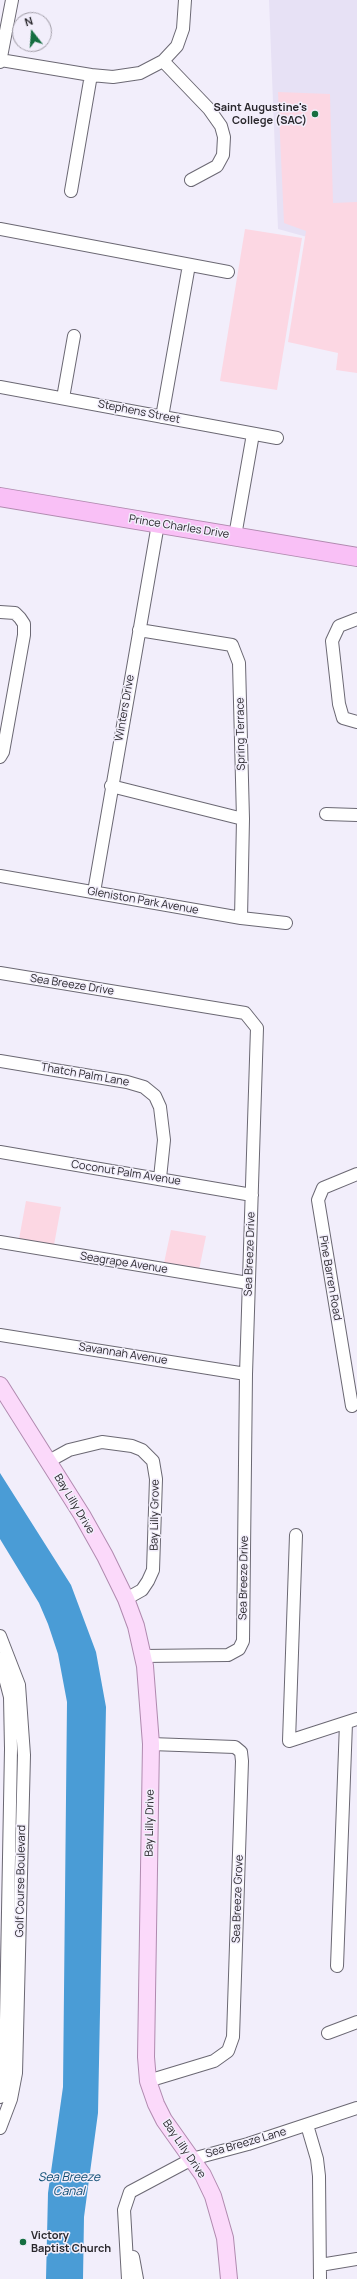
<!DOCTYPE html>
<html>
<head>
<meta charset="utf-8">
<style>
	body { margin:0 }
	#map { position:relative; width:357px; height:2279px; overflow:hidden; background:#f2eefb; font-family:Manrope,sans-serif }
	canvas { display:block }
	.north { position:absolute; left:12px; top:12px; width:40px; height:40px; box-sizing:border-box; background:#f2eefb; border:1px solid #a29ea8; border-radius:50%; rotate:343deg; font-size:11px; font-weight:700; line-height:16px; text-align:center; color:#29272c }
	.north::after { content:''; display:block; margin:auto; width:14px; height:18px; background:#156e41; clip-path:polygon(50% 0,100% 100%,50% 72%,0 100%) }
</style>
</head>
<body>
<div id="map">
<canvas width="357" height="2279"></canvas>
<div class="north">N</div>
</div>
<script>
const ctx = document.querySelector('canvas').getContext('2d');
ctx.lineJoin = 'round';
function fillPath(path, color) { ctx.fillStyle = color; ctx.fill(path, 'evenodd'); }
const poly = rows => new Path2D(rows.map(r => 'M' + r).join(''));
function stroke(path, color, width, dash) { ctx.strokeStyle = color; ctx.lineWidth = width; ctx.lineCap = dash ? 'butt' : 'round'; ctx.setLineDash(dash || []); ctx.stroke(path); }
function write(font, color, halo, rows, align = 'center') {
  ctx.font = font + ' Manrope,sans-serif'; ctx.lineWidth = 3; ctx.setLineDash([]); ctx.textBaseline = 'middle'; ctx.strokeStyle = halo; ctx.fillStyle = color; for (const [text, x, y, turn = 0] of rows) {
    ctx.save(); ctx.translate(x, y); ctx.rotate((+turn || 0) * Math.PI / 180); ctx.textAlign = isNaN(turn) ? turn : align; if (halo) ctx.strokeText(text, 0, 0); ctx.fillText(text, 0, 0); ctx.restore();
  }
}
fillPath(poly([
	[269,0,357,0,357,324,347,248,278,229]
]), '#e7e1f5');
fillPath(poly([
	[278,92,330,94,333,203,357,202,357,373,336,370,338,353,288,342,306,231,284,223],
	[245,229,302,238,277,390,220,381],
	[26,1201,61,1207,54,1245,19,1239],
	[171,1230,206,1236,199,1270,164,1263]
]), '#fcd7e3');
fillPath(poly([
	[0,1473,71,1585,96,1652,106,1707,98,2113,84,2217,83,2279,46,2279,48,2193,63,2087,67,1702,58,1654,48,1624,39,1603,0,1539]
]), '#4a9cd6');
const minor = poly([
	[0,60,91,75,113,77,140,73,163,61,177,46,183,29,185,0],
	[163,61,209,109,221,126,224,137,223,155,217,166,191,180],
	[0,62,12,0],
	[71,191,91,75],
	[0,229,228,272],
	[0,387,277,438],
	[63,398,74,336],
	[162,417,189,265],
	[235,536,253,434],
	[0,612,15,613,20,618,24,624,24,635,3,752,0,757],
	[357,619,339,626,332,641,339,704,343,718,357,722],
	[139,630,232,645,239,663,243,819,241,918],
	[111,786,243,819],
	[326,814,357,815],
	[0,876,241,918,286,923],
	[94,892,158,524],
	[0,973,245,1013,257,1028,246,1374,243,1641,239,1649,228,1655,143,1656],
	[0,1061,127,1082,144,1087,155,1096,160,1107,164,1140,160,1178],
	[0,1152,252,1195],
	[0,1242,248,1283],
	[0,1335,246,1374],
	[352,1406,318,1200,323,1188,357,1174],
	[49,1461,69,1450,102,1442,132,1446,142,1450,153,1461,156,1479,153,1570,148,1581,142,1590,126,1599],
	[296,1535,289,1741,357,1719],
	[0,1636,19,1685,24,1755,16,2073,11,2099,0,2128],
	[0,1659,10,1697,11,1749,5,2074,0,2097],
	[337,1966,346,1723],
	[328,2033,357,2022],
	[148,2081,214,2061,228,2051,233,2037,242,1761,241,1752,235,1747,151,1744],
	[307,2125,317,2159,319,2176,320,2279],
	[133,2257,137,2279],
	[320,2265,357,2259],
	[128,2279,124,2210,130,2192,192,2159,248,2144,357,2108]
]);
const major = poly([
	[0,1385,82,1515,105,1556,126,1599,136,1626,145,1666,151,1744,146,2057,148,2081,156,2104,164,2120,203,2175,213,2196,225,2238,229,2279]
]);
const highway = poly([
	[0,497,357,557]
]);
stroke(minor, '#6b6873', 14);
stroke(major, '#b08aaf', 18);
stroke(highway, '#b08aaf', 20);
stroke(minor, '#fff', 12);
stroke(major, '#fbd9fa', 16);
stroke(highway, '#f9c0f6', 18);
for (const [x, y, r, color] of [
	[315,114,4,"#156e41"],
	[23,2242,4,"#156e41"]
]) { const dot = new Path2D(); dot.arc(x, y, r, 0, 2 * Math.PI); ctx.fillStyle = color; ctx.fill(dot); stroke(dot, '#f2eefb', 1.5); }
write('bold 11px', '#29272c', '#f2eefb', [
	["Saint Augustine's",307,108],
	["College (SAC)",307,121],
	["Victory",31,2236,"left"],
	["Baptist Church",31,2249,"left"]
], 'right');
write('11px', '#29272c', '#f2eefb', [
	["Stephens Street",139,412,11],
	["Prince Charles Drive",179,527,9],
	["Winters Drive",125,708,-80],
	["Spring Terrace",241,734,-91],
	["Gleniston Park Avenue",143,901,10],
	["Sea Breeze Drive",72,985,9],
	["Thatch Palm Lane",85,1075,10],
	["Coconut Palm Avenue",126,1173,9],
	["Sea Breeze Drive",250,1254,-88],
	["Seagrape Avenue",124,1263,9],
	["Pine Barren Road",330,1278,80],
	["Savannah Avenue",123,1354,9],
	["Bay Lilly Drive",74,1504,59],
	["Bay Lilly Grove",155,1515,-89],
	["Sea Breeze Drive",244,1578,-89],
	["Bay Lilly Drive",150,1823,-89],
	["Golf Course Boulevard",21,1881,-89],
	["Sea Breeze Grove",238,1899,-88],
	["Sea Breeze Lane",246,2143,-16],
	["Bay Lilly Drive",184,2149,56]
]);
write('italic 12px', '#0d4c73', '#f2eefb', [
	["Sea Breeze",69,2178],
	["Canal",69,2192]
]);
</script>
</body>
</html>
